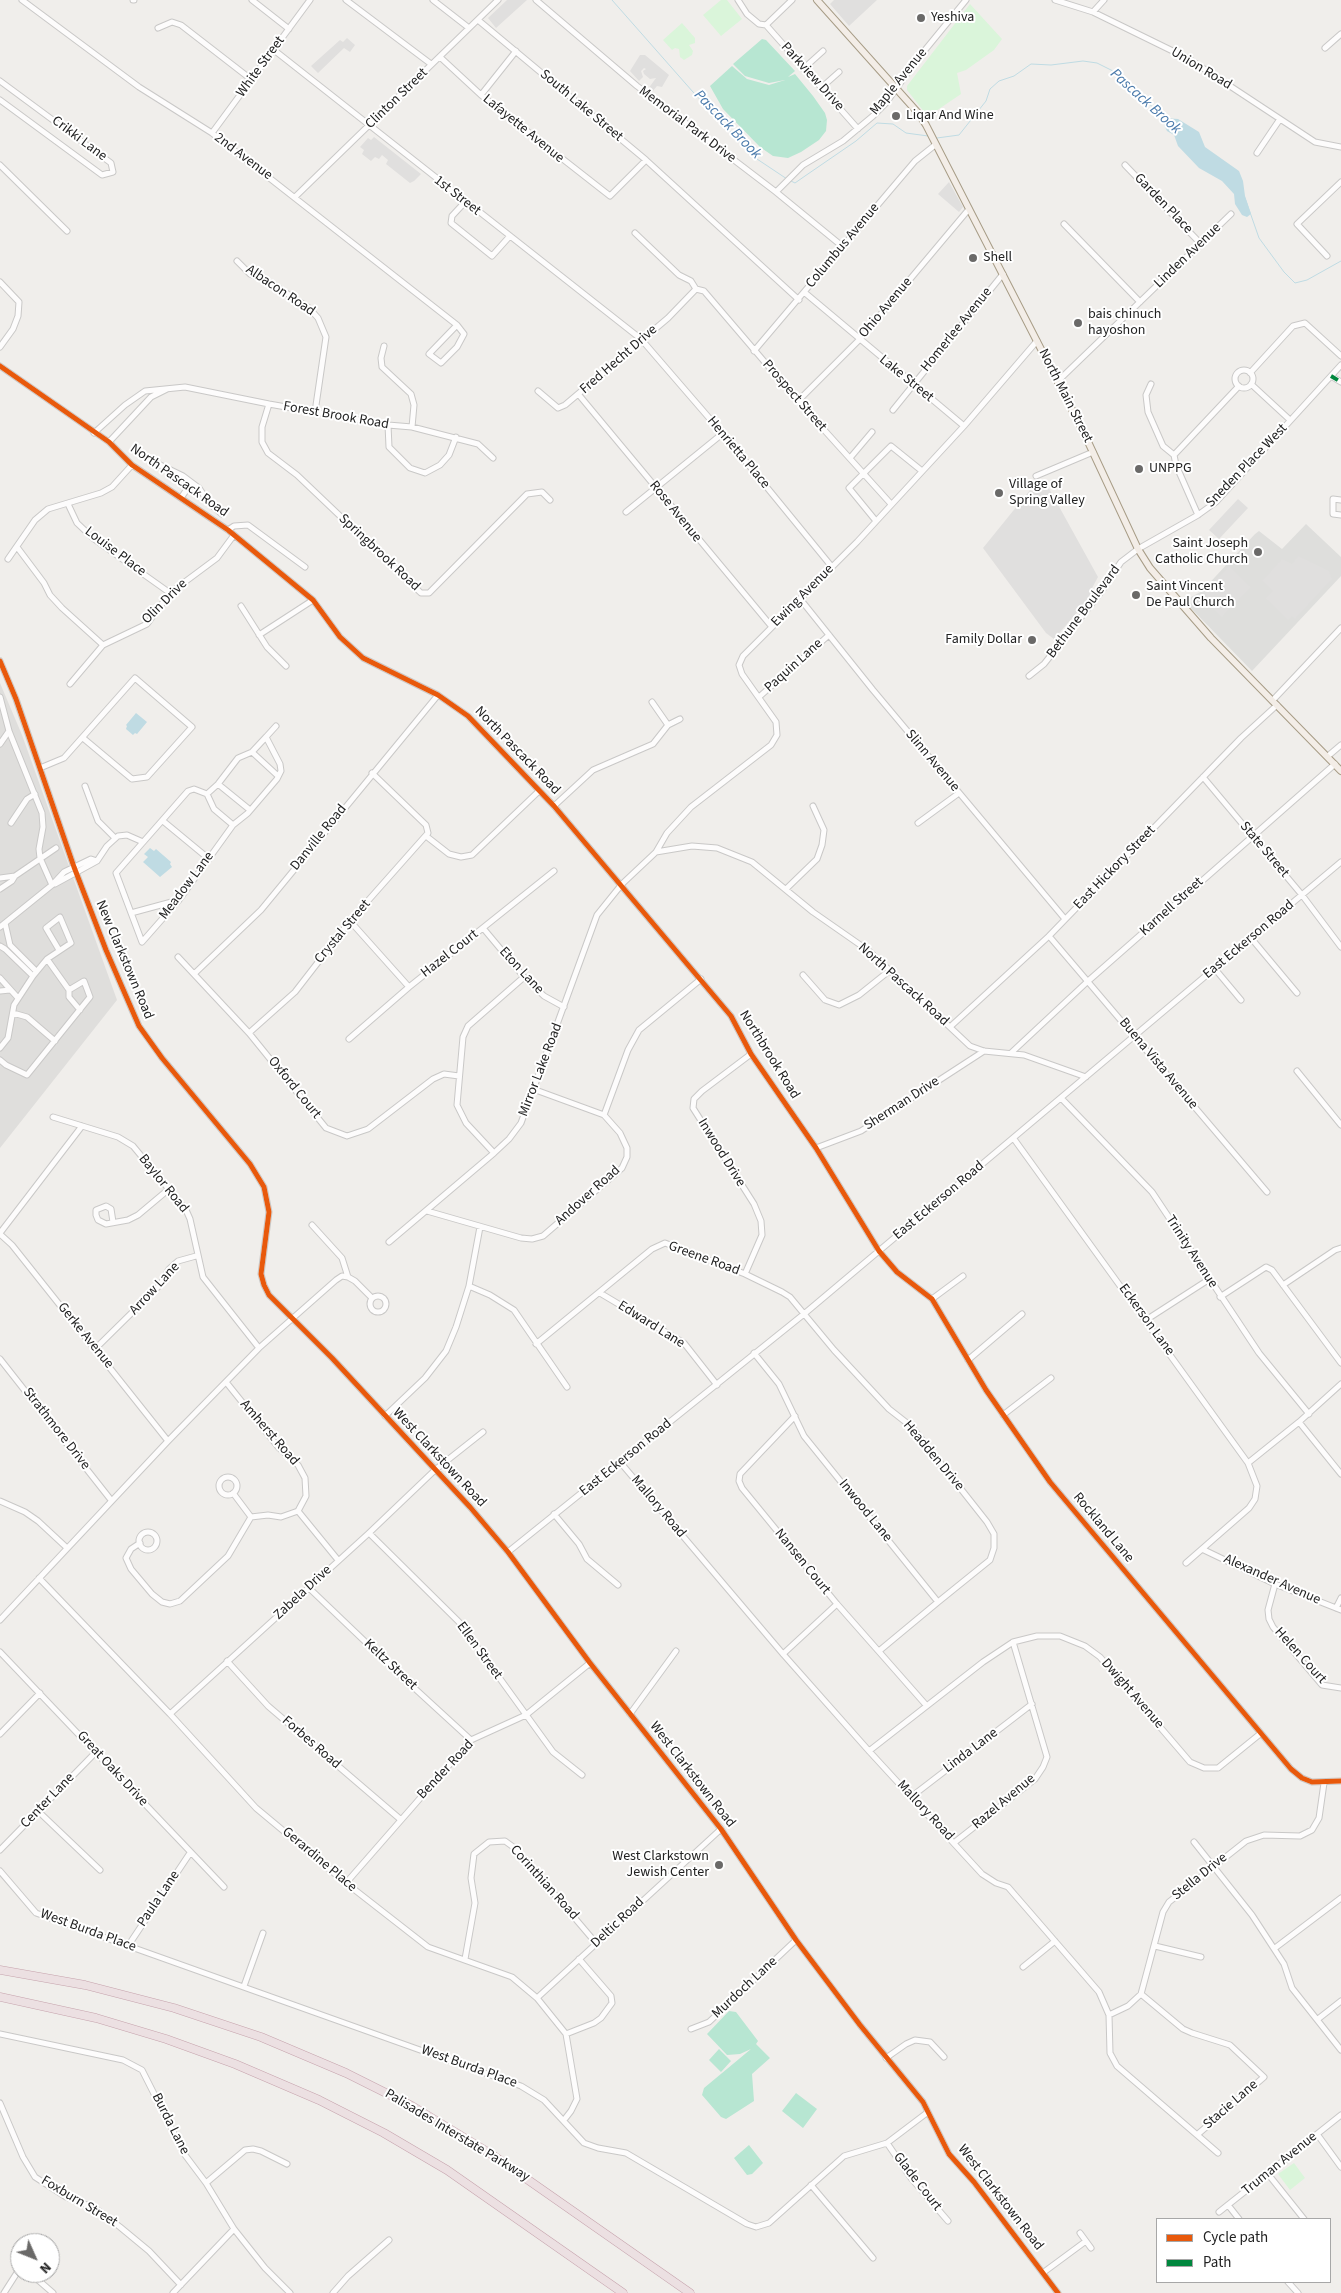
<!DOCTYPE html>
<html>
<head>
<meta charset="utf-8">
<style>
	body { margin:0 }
	#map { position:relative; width:1341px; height:2293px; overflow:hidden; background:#f0eeeb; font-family:"Source Sans 3",sans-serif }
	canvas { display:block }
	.legend { position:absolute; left:1156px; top:2218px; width:175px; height:65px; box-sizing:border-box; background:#fff; border:1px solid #a7a7a7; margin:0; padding:6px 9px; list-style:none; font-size:15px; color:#222 }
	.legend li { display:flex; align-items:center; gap:10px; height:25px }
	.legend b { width:25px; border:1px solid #a7a7a7 }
	.north { position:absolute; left:10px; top:2233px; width:50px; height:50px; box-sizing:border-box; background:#fff; border:1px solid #a7a7a7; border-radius:50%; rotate:134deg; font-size:14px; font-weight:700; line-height:20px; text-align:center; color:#222 }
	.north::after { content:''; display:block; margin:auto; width:18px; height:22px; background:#6a6968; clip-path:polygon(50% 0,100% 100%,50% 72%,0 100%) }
</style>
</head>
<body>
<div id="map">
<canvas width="1341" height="2293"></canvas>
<ul class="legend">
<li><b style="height:6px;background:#e8590c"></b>Cycle path</li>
<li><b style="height:6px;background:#00873e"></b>Path</li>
</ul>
<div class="north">N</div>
</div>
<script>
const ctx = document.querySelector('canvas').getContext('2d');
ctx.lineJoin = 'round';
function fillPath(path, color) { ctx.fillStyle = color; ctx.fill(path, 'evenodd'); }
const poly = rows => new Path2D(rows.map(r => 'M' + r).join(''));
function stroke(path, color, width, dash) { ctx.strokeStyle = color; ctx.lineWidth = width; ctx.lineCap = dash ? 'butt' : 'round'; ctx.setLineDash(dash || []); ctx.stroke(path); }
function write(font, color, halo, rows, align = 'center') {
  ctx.font = font + ' "Source Sans 3",sans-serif'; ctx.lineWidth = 4; ctx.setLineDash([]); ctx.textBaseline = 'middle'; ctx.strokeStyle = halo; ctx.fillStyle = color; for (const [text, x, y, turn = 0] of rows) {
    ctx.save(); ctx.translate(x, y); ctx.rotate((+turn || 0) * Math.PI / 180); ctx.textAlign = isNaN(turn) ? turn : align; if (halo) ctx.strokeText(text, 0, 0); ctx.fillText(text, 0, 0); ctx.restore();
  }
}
fillPath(poly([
	[0,683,22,735,117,1000,0,1148]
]), '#dfdedc');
fillPath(poly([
	[1306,524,1341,557,1341,576,1252,671,1184,601,1202,591,1255,534,1259,531,1282,549]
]), '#dededc');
fillPath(poly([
	[721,0,727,0,742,19,721,36,703,15],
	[970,4,1002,39,994,50,966,70,957,73,961,94,936,111,925,113,907,90,907,86],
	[682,23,695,38,695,43,689,45,693,51,692,55,684,60,680,57,679,49,675,48,672,50,663,40],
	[1294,2163,1305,2178,1290,2190,1278,2174]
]), '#daf5da');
fillPath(poly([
	[762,39,766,40,795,71,788,77,795,74,813,96,825,113,827,120,826,131,819,140,801,152,788,158,773,156,760,147,723,109,710,86,732,66,747,79,769,85,785,80,769,83,745,76,733,64],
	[729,2011,736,2012,758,2041,756,2044,770,2058,752,2074,754,2101,726,2119,721,2117,702,2095,704,2088,751,2049,740,2054,727,2055,707,2034],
	[719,2049,731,2061,721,2072,709,2060],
	[796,2093,817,2109,803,2128,782,2111],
	[749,2145,763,2163,752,2174,747,2175,734,2158]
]), '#b7e6d2');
fillPath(poly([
	[507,0,527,0,496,28,488,18],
	[834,0,877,0,849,26,830,4],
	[347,38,355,45,350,52,344,48,318,73,311,66,340,40,343,42],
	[640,55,645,55,669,75,662,87,657,86,652,92,648,89,656,78,650,79,644,74,643,71,646,69,644,68,641,71,643,77,639,81,630,71],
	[374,137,421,174,414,181,410,183,386,164,388,160,382,155,379,159,375,157,371,161,362,154,364,150,360,147,368,138,371,140],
	[949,182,963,207,959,212,938,194],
	[1046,483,1098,577,1091,590,1093,594,1054,639,1046,633,983,548,1030,490,1034,492],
	[1238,499,1248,508,1219,539,1209,530],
	[1298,556,1329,571,1332,579,1295,619,1292,616,1288,620,1265,598,1273,591,1262,581,1282,559,1292,564],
	[1229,566,1251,587,1222,617,1204,599,1207,596,1204,592]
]), '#e0dfde');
fillPath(poly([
	[1164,118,1178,119,1199,132,1205,147,1239,171,1243,181,1245,196,1251,214,1247,217,1242,215,1235,204,1234,194,1222,181,1199,168,1178,146,1174,135,1167,131,1164,125],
	[136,713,147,722,137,734,135,733,133,735,126,729,127,726,126,725],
	[150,848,154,851,156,849,171,862,170,864,172,867,160,877,143,862,148,857,144,854]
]), '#bfdbe3');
stroke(poly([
	[612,0,693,92,754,157,787,179],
	[937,138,959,135,986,101,990,89,999,81,1014,76,1031,64,1051,65,1083,61,1097,63,1117,73,1164,118],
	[791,181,795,183,805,176,856,141,877,123,893,124,906,133,928,136],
	[1245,198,1259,238,1284,272,1295,283,1307,280,1341,261]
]), '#bfdbe3', 1);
const minor = poly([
	[22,0,139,87,212,133,457,325,464,334,457,347,441,363,429,354,457,325],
	[133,0,134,0],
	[252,0,289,29],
	[346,0,431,64],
	[433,0,469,28],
	[536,0,637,86,776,192,842,246],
	[738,0,747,14,759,24,766,25],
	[1055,0,1093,12,1189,59,1315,142,1341,147],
	[1093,12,1104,0],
	[478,20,646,160,799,300],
	[766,25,858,129],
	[766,25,792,0],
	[158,28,172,22,181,25,252,80],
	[1325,48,1341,34],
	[274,50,641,339,729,441,832,567],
	[440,57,481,95,610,196,646,160],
	[803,69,823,51],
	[0,81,111,163,113,172,102,175,0,100],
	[821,88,839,72],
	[481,95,516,51],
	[212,133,310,0],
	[1257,153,1280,119],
	[0,165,67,231],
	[1125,165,1201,244],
	[776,192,803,165,843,141,873,116,886,103,916,61,966,0],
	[295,197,498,0],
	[465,202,452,216,451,223,492,256,509,237],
	[1064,224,1140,302],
	[635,233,679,275,691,281,696,289],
	[1327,256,1297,224,1341,182],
	[237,261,250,274,271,283,309,308,318,318,326,337,315,412],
	[0,282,19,302,18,316,13,329,0,347],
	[696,289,704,291,798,401,891,504],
	[804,292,964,426],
	[384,346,381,358,382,367,411,394,414,405,412,427],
	[754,351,915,161,935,145],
	[0,366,109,442,132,465,228,530,313,600,340,637,363,658,438,695,468,716,554,806,731,1016,751,1054,816,1148,879,1251,897,1272,932,1299,986,1390,1050,1482,1291,1769,1302,1778,1312,1782,1341,1781],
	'1235 379a9 9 0 1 1 18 0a9 9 0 1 1-18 0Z',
	[1250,373,1293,326,1305,323,1341,356],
	[1331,376,1341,382],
	[1058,381,1231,214],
	[1151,384,1146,395,1148,412,1163,446,1174,455],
	[1251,384,1290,420],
	[538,391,558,408,565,405,668,318,696,289],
	[579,395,772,627],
	[798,401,859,340,969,209],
	[269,404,262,427,262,442,268,453,297,475,421,593,429,593,527,494,542,492,550,500],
	[893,410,1003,274],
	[388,425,389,447,410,468,425,473,440,465,449,455,456,437],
	[94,433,125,405,145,391,185,387,269,404,388,425,412,427,478,444,493,458],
	[109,442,151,397,167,389],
	[850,458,872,432],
	[152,461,183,476,199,488,209,503,222,514],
	[1036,476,1093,452],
	[181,498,191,483],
	[1341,500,1333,499,1333,514,1341,515],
	[68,504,77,523,94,539,170,593],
	[626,512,722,434],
	[1198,515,1176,465,1174,455,1239,386],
	[876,521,849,488,891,446,922,471],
	[228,530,234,526,248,525,305,567],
	[17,547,44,583,50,595,62,608,103,645],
	[8,559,35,520,48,509,101,493,112,487,132,465],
	[801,600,873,690,1065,919],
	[241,606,267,647,286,666],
	[259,635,313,600],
	[0,661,16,699,74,867,106,950,139,1026,162,1058,250,1164,264,1187,269,1212,261,1274,264,1285,269,1295,332,1358,470,1507,508,1552,590,1663,721,1829,796,1940,860,2025,923,2102,949,2154,974,2182,1058,2293],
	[1029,676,1044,664,1101,592,1121,562,1138,549,1198,515,1216,502,1341,365],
	[70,684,103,645,147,624,170,593,217,558,234,535],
	[0,697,9,731,42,813,43,827,39,849,40,858,52,885],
	[759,697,829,635],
	[1273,700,1341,628],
	[652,702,668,725],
	[266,737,280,764,281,771,277,779,248,813,233,825,179,900,142,942,116,873,188,791,194,789,207,794,218,784,238,758,252,752,266,737],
	[266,737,276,726],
	[0,744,9,731],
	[252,752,278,776],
	[1328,756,1341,745],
	[40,768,64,758,135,678,192,727,147,777,132,779,83,738],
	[1203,777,1302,895,1341,947],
	[218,784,250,810],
	[85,786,98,821,115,838],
	[207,794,214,809,233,825],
	[554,806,593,770,653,744,668,725,680,719],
	[163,821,209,859],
	[11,823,27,799,35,794],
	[918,823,959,793],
	[426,836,449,854,461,857,472,855,539,791],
	[656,852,667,833,691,807,771,745,777,735,776,722,742,674,739,665,743,656,857,542,964,426,1037,341],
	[0,878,15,876],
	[55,884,97,861,107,846,118,836,127,835,143,842],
	[0,889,12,881,15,876,56,848],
	[786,889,817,859,822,845,824,830,813,806],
	[131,913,179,900],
	[350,921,409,987],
	[5,923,10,945,36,971],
	[0,927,52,885,64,872,91,859,97,861],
	[483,928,524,977,544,996,564,1007],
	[1049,936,1267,1192],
	[1251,938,1297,993],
	[0,946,5,949,33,976],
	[178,957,249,1033,326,1128,347,1136,368,1129,433,1079,444,1074,459,1076],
	[47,959,69,990,69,997,80,1010],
	[1215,969,1241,1000],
	[194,974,261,910,438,695],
	[803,975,825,1000,839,1005,859,995,889,971],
	[0,978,18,998],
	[0,991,10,990],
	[13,1013,27,1017,55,1041],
	[950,1027,1049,936,1241,738,1277,705],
	[249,1033,295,992,350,921,428,833,426,825,372,773],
	[349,1039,409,987,554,871],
	[0,1048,8,1038,14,1005,33,976,47,959,71,943,60,917,46,928,59,950],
	[1011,1053,1087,982,1335,764],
	[0,1060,6,1065,27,1075,90,997,84,981,69,990],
	[1297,1071,1341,1125],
	[1062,1099,1152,1192,1259,1353,1309,1414],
	[604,1115,628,1050,639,1030,701,979],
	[53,1117,118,1137,133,1146,186,1210,190,1219,203,1277,259,1348],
	[1014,1139,1248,1463,1257,1486,1255,1499,1249,1508,1186,1563],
	[816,1148,861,1131,984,1051],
	[494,1153,466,1123,457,1105,463,1037,468,1026,524,977],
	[427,1211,521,1238,532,1239,543,1236,622,1168,627,1157,627,1148,620,1133,604,1115,533,1089],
	[113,1222,111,1209,106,1206,96,1210,96,1215,98,1220,106,1224,128,1220,138,1215,169,1189],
	[312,1225,342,1258,348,1277],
	[0,1233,82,1126],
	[0,1234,12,1245,168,1441],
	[389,1242,494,1153,509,1139,521,1123,597,915,622,884,656,852,692,846,717,848,752,862,813,912,869,951,970,1046,984,1051,1024,1055,1086,1077],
	[745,1274,762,1235,761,1221,754,1204,693,1108,694,1099,702,1091,751,1054],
	[1283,1285,1335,1250,1341,1248],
	[469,1286,490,1295,514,1310,567,1387],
	[600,1293,684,1343,717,1385],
	'370 1304a8 8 0 1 1 16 0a8 8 0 1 1-16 0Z',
	[1220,1297,1266,1267,1272,1270,1341,1363],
	[932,1299,963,1276],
	[1146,1320,1208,1280],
	[536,1344,652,1249,665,1243,745,1274,782,1292,790,1297,834,1350,889,1409,912,1427,987,1522,994,1534,994,1548,990,1560,938,1602],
	[95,1349,160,1285,169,1269,178,1261,196,1256],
	[754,1353,779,1384,804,1436,938,1602,879,1651],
	[0,1359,111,1500],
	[968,1360,1022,1314],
	[226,1382,279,1448,298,1465,305,1478,306,1496,298,1511],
	[1003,1415,1051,1378],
	[385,1416,425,1378,446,1351,456,1327,469,1286,480,1227],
	[795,1416,740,1474,739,1481,742,1488,837,1604,926,1705],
	[1299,1422,1341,1474],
	[620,1462,783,1654,869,1751,982,1874,996,1883,1008,1887,1099,1992,1109,2015,1110,2053,1117,2066,1218,2153],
	[1248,1463,1299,1422,1341,1384],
	'219 1486a9 9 0 1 1 18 0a9 9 0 1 1-18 0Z',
	[233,1493,251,1517],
	[0,1501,25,1512,38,1521,66,1547],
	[298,1511,338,1560],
	[554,1514,579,1544,587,1559,618,1585],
	'139 1541a9 9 0 1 1 18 0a9 9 0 1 1-18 0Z',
	[369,1533,459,1622,553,1752,582,1775],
	[140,1543,131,1549,126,1558,131,1569,152,1594,162,1602,170,1604,180,1601,228,1556,251,1517,268,1515,281,1517,298,1511],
	[1204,1550,1275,1584,1341,1610],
	[508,1552,804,1314,1341,862],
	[39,1578,170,1714,256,1808,346,1883,428,1947,512,1977,537,1998,566,2034,577,2099,571,2111,564,2120],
	[1275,1584,1268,1610,1269,1619,1273,1627,1322,1685,1341,1688],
	[309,1588,399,1674,471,1740],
	[1336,1608,1341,1598],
	[0,1620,168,1441,259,1348,336,1280,342,1276,348,1277,355,1281,372,1298],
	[0,1652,224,1887],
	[783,1654,837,1604],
	[227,1661,268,1706,400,1819],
	[170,1714,369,1533,435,1470,483,1432],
	[630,1714,676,1651],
	[0,1734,40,1693],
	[869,1751,983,1662,1013,1642,1037,1636,1060,1636,1085,1646,1100,1657,1190,1762,1204,1768,1218,1768,1260,1734],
	[911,1797,1032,1704],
	[38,1811,100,1870],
	[955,1842,1035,1779,1043,1767,1047,1757,1013,1642],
	[1194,1842,1252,1915,1284,1964,1292,1988,1341,2050],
	[0,1850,96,1752],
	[0,1871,36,1913,521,2086,544,2100,584,2143,598,2148,626,2153,747,2224,756,2227,769,2223,844,2156,887,2143,928,2112],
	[346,1883,471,1740,526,1715,590,1663],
	[128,1946,190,1853],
	[1155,1946,1201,1957],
	[1275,1948,1341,1898],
	[465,1959,475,1903,471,1878,474,1854,489,1842,505,1841,516,1849,596,1943],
	[1023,1967,1055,1941],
	[244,1986,263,1933],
	[1141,1994,1183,2029,1192,2033,1230,2045,1264,2077,1198,2134],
	[537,1998,721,1829],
	[1109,2015,1128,2006,1141,1994,1163,1912,1169,1902,1246,1841,1264,1835,1300,1836,1312,1830,1319,1818,1324,1783],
	[1318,2019,1341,2001],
	[691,2029,709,2022,796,1940],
	[0,2034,123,2060,142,2070,185,2155,206,2183,234,2229,265,2268,290,2293],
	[566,2034,594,2023,601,2018,612,2003,611,1996,579,1959],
	[886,2058,906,2044,915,2040,930,2042,944,2057],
	[0,2103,23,2157,35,2177,66,2197,95,2208,120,2227,149,2251,181,2285],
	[1317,2134,1341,2167],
	[887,2143,911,2178,948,2221],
	[1268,2174,1304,2219],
	[206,2183,245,2150,253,2149,261,2151,287,2164],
	[811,2185,873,2258],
	[1228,2205,1239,2219],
	[1219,2212,1341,2115],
	[1080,2233,1091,2248],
	[1044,2272,1086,2241],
	[30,2273,53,2293],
	[1288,2282,1298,2293],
	[4,2293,20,2268],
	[173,2293,234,2229],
	[333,2293,348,2276,389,2240]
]);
const major = poly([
	[817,0,919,114,926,125,1083,431,1138,549,1150,568,1211,638,1341,771]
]);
const highway = poly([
	[0,1970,85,1985,174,2008,261,2037,346,2073,412,2106,491,2154,690,2293],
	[0,1997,96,2018,166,2039,235,2064,319,2100,384,2133,447,2170,623,2293]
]);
stroke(minor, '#c9c8c7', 7);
stroke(major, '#a79c86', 8);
stroke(highway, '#c5a2ac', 9);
stroke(minor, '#fdfcfc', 5);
stroke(major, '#f3ede7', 6);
stroke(highway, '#ece0e2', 8);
stroke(poly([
	[1331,376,1341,382]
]), '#00873e', 4, [8, 4]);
stroke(poly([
	[0,366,109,442,132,465,228,530,313,600,340,637,363,658,438,695,468,716,554,806,731,1016,751,1054,816,1148,879,1251,897,1272,932,1299,986,1390,1050,1482,1291,1769,1302,1778,1312,1782,1341,1781],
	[0,661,16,699,74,867,106,950,139,1026,162,1058,250,1164,264,1187,269,1212,261,1274,264,1285,269,1295,332,1358,470,1507,508,1552,590,1663,721,1829,796,1940,860,2025,923,2102,949,2154,974,2182,1058,2293]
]), '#e8590c', 5);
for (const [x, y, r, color] of [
	[921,18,5,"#6a6968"],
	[896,116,5,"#6a6968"],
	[973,258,5,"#6a6968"],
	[1078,323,5,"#6a6968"],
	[1139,469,5,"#6a6968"],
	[999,493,5,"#6a6968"],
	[1258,552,5,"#6a6968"],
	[1136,595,5,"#6a6968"],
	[1032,640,5,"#6a6968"],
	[719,1865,5,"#6a6968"]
]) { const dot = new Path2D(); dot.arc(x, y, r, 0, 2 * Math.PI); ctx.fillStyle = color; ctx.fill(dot); stroke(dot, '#fff', 2); }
write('14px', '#222', '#fff', [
	["Yeshiva",931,18],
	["Liqar And Wine",906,116],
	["Shell",983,258],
	["bais chinuch",1088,315],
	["hayoshon",1088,331],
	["UNPPG",1149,469],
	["Village of",1009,485],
	["Spring Valley",1009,501],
	["Saint Joseph",1248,544,"right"],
	["Catholic Church",1248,560,"right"],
	["Saint Vincent",1146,587],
	["De Paul Church",1146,603],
	["Family Dollar",1022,640,"right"],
	["West Clarkstown",709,1857,"right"],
	["Jewish Center",709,1873,"right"]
], 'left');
write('14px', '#222', '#fff', [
	["White Street",261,67,-54],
	["Union Road",1201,69,31],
	["Parkview Drive",812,77,48],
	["Maple Avenue",899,82,-51],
	["Clinton Street",397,99,-44],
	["South Lake Street",581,106,40],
	["Memorial Park Drive",687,125,37],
	["Lafayette Avenue",523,129,39],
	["Crikki Lane",79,139,37],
	["2nd Avenue",243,157,37],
	["1st Street",457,196,38],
	["Garden Place",1163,204,46],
	["Columbus Avenue",843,246,-50],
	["Linden Avenue",1188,256,-44],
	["Albacon Road",280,291,34],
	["Ohio Avenue",886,308,-50],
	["Homerlee Avenue",957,330,-51],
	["Fred Hecht Drive",619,360,-41],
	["Lake Street",906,379,39],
	["Prospect Street",794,396,49],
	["North Main Street",1065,396,63],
	["Forest Brook Road",336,416,10],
	["Henrietta Place",738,453,50],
	["Sneden Place West",1247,466,-46],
	["North Pascack Road",179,481,35],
	["Rose Avenue",675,512,51],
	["Louise Place",115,552,37],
	["Springbrook Road",379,553,43],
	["Ewing Avenue",803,596,-45],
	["Olin Drive",165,602,-45],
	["Bethune Boulevard",1084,612,-53],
	["Paquin Lane",794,666,-42],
	["North Pascack Road",517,751,46],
	["Slinn Avenue",932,761,50],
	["Danville Road",319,838,-51],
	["State Street",1264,850,50],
	["East Hickory Street",1115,868,-46],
	["Meadow Lane",187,886,-53],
	["Karnell Street",1172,907,-42],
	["Crystal Street",343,932,-50],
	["East Eckerson Road",1249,940,-40],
	["Hazel Court",450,954,-38],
	["New Clarkstown Road",124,960,67],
	["Eton Lane",521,971,47],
	["North Pascack Road",903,985,42],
	["Northbrook Road",769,1055,58],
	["Buena Vista Avenue",1158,1064,50],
	["Mirror Lake Road",541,1070,-69],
	["Oxford Court",294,1088,51],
	["Sherman Drive",902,1104,-33],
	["Inwood Drive",721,1153,58],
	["Baylor Road",163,1184,51],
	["Andover Road",588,1196,-42],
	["East Eckerson Road",939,1201,-40],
	["Trinity Avenue",1191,1252,57],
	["Greene Road",704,1259,20],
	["Arrow Lane",155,1289,-47],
	["Eckerson Lane",1146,1320,54],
	["Edward Lane",651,1325,32],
	["Gerke Avenue",85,1336,51],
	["Strathmore Drive",56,1429,52],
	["Amherst Road",269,1433,49],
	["Headden Drive",933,1456,50],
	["West Clarkstown Road",439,1458,47],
	["East Eckerson Road",626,1458,-39],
	["Mallory Road",658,1507,50],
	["Inwood Lane",865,1511,51],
	["Rockland Lane",1103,1528,50],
	["Nansen Court",802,1562,51],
	["Alexander Avenue",1272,1580,24],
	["Zabela Drive",303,1593,-43],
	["Ellen Street",479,1651,54],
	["Helen Court",1300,1656,48],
	["Keltz Street",390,1665,43],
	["Dwight Avenue",1132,1694,49],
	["Forbes Road",311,1743,41],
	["Linda Lane",971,1751,-37],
	["Great Oaks Drive",112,1769,47],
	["Bender Road",446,1770,-47],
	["West Clarkstown Road",692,1775,52],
	["Center Lane",48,1801,-46],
	["Razel Avenue",1004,1802,-40],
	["Mallory Road",925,1811,47],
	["Gerardine Place",319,1860,40],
	["Stella Drive",1200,1877,-39],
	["Corinthian Road",544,1883,48],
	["Paula Lane",159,1899,-56],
	["Deltic Road",618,1923,-43],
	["West Burda Place",88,1931,20],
	["Murdoch Lane",745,1988,-43],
	["West Burda Place",469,2067,20],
	["Stacie Lane",1231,2105,-41],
	["Burda Lane",170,2124,63],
	["Palisades Interstate Parkway",457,2136,31],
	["Truman Avenue",1280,2164,-39],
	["Glade Court",917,2182,52],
	["West Clarkstown Road",1000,2198,52],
	["Foxburn Street",79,2202,31]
]);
write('italic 15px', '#4a7aab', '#fff', [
	["Pascack Brook",1145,102,42],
	["Pascack Brook",727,125,46]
]);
</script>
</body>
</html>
